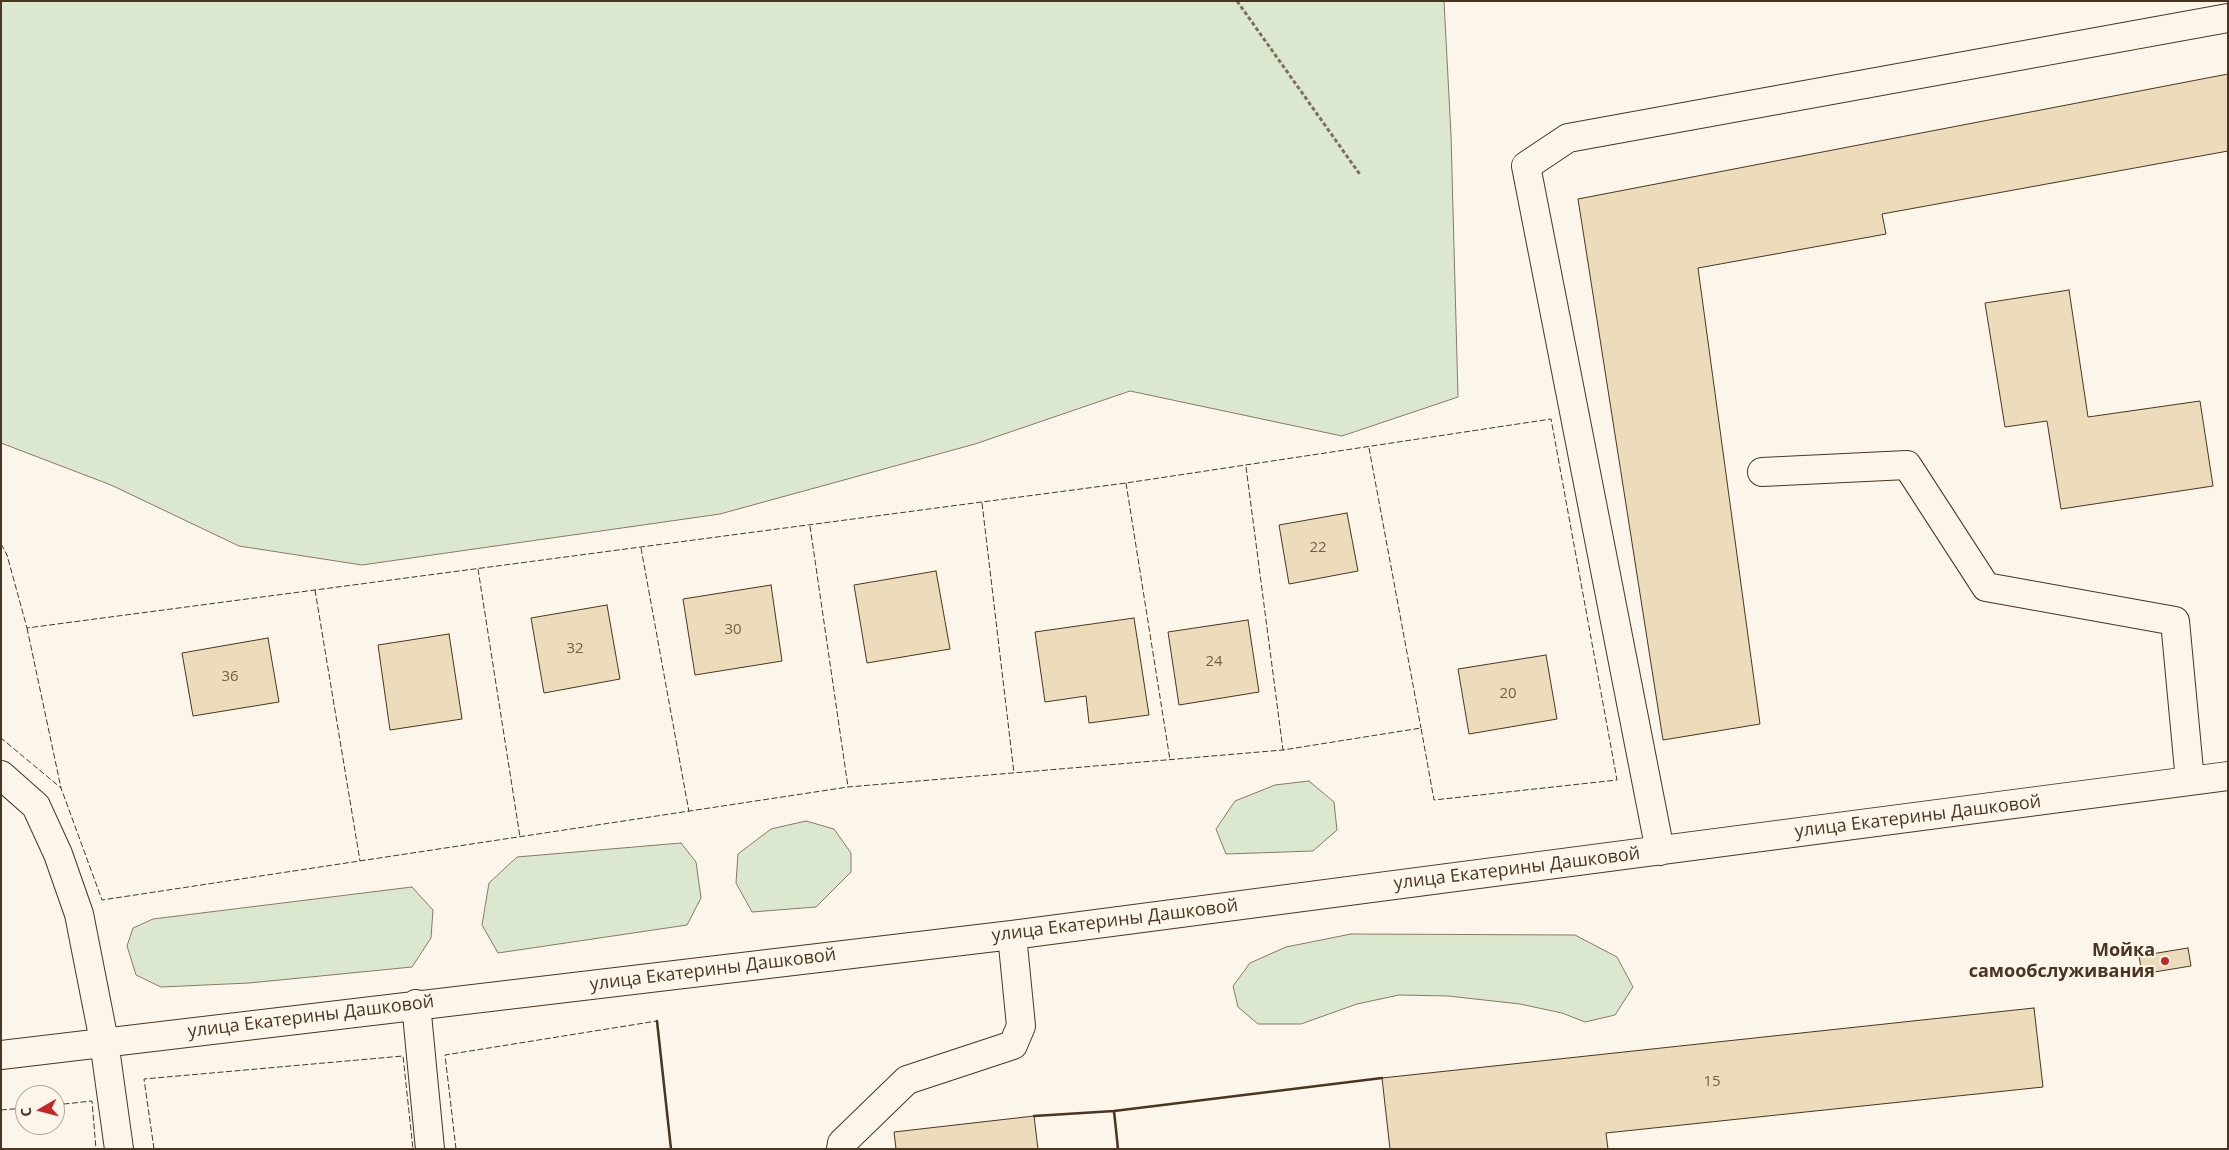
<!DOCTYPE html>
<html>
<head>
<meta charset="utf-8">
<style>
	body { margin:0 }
	#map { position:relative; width:2229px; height:1150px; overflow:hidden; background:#fbf6e9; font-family:"Open Sans",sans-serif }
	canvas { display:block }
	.frame { position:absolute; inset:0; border:2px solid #4a3520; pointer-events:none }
	.north { position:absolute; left:15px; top:1085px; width:50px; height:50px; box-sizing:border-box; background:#fbf6e9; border:1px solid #b4a999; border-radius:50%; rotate:262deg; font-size:14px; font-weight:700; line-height:20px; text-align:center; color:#4a3520 }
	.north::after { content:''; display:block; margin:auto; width:18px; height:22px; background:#c62828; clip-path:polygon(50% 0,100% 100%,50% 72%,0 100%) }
</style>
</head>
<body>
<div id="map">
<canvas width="2229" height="1150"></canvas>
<div class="frame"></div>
<div class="north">С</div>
</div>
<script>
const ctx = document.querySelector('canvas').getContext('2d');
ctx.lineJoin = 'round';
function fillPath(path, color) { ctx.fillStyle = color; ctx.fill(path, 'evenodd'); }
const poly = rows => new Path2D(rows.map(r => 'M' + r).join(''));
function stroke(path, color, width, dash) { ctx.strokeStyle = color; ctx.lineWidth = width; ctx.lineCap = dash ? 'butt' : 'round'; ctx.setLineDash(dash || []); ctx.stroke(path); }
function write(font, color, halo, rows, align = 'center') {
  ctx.font = font + ' "Open Sans",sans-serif'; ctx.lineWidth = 4; ctx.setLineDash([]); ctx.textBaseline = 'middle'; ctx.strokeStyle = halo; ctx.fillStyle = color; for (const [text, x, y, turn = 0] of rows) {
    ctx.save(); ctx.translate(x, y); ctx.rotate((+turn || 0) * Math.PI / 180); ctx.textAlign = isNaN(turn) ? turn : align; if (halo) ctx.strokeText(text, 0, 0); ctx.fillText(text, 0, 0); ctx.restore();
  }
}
const green = poly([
	[1,1,1444,1,1451,135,1458,397,1342,436,1130,391,975,444,720,514,362,565,239,546,111,485,1,443,1,1],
	[1309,781,1334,802,1337,830,1313,851,1226,854,1216,829,1235,801,1275,785,1309,781],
	[806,821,834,829,851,853,851,872,816,907,752,912,736,883,738,854,771,829,806,821],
	[681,843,696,862,701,898,687,925,498,953,482,925,489,883,517,857,681,843],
	[412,887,433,910,431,938,412,967,249,983,161,987,136,975,127,946,133,928,153,919,412,887],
	[1351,934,1575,935,1617,957,1633,987,1615,1015,1585,1022,1562,1013,1520,1004,1448,996,1399,995,1357,1004,1301,1024,1258,1024,1238,1007,1233,986,1250,963,1286,947,1351,934]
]);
fillPath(green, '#dce7d0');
stroke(green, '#887966', 1);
const building = poly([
	[2228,74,2228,151,1882,214,1886,234,1698,268,1760,724,1663,740,1578,199,2228,74],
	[2069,290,2088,417,2200,401,2213,486,2061,509,2047,421,2005,427,1985,303,2069,290],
	[1347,513,1358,571,1289,584,1279,525,1347,513],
	[936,571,950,649,867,663,854,585,936,571],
	[771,585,782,661,695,675,683,599,771,585],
	[607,605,620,679,544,693,531,618,607,605],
	[1134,618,1149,715,1089,723,1086,696,1045,702,1035,632,1134,618],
	[1248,620,1259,692,1179,705,1168,632,1248,620],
	[449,634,462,719,390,730,378,645,449,634],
	[268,638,279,702,193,716,182,653,268,638],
	[1546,655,1557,719,1469,734,1458,669,1546,655],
	[2188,948,2191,966,2142,974,2139,956,2188,948],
	[2034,1008,2043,1087,1606,1133,1608,1149,1390,1149,1382,1078,2034,1008],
	[1034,1116,1038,1149,896,1149,894,1132,1034,1116]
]);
fillPath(building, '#ecdcbc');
stroke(building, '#4a3520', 1);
const minor = poly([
	[1762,472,1907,465,1986,587,2175,621,2190,781],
	[1,775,36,806,58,854,79,914,104,1041,119,1149],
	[1660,851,1526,166,1568,138,2228,18],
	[416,1004,430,1149],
	[1,1055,1012,935,2228,776],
	[841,1149,842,1143,907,1080,1013,1045,1021,1026,1012,935]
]);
stroke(minor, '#4a3520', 30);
stroke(poly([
	[1237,1,1361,176]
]), '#7f6f5c', 3, [4, 2.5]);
stroke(minor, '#fbf6e9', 28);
stroke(poly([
	[1369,448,1421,728],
	[1246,467,1283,750],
	[1126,483,1170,760],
	[982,503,1014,773],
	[810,526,848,787],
	[1,544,7,555,27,628,1126,483,1551,419,1617,780,1434,800,1421,728,1283,750,848,787,102,900,61,788,1,738],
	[641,548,689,812],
	[478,569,520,837],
	[315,590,360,861],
	[27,628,61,788],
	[55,1105,92,1101,96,1149],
	[1,1110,25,1108],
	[154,1149,144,1079,403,1056,413,1149],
	[456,1149,445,1055,657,1021,671,1149]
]), '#4a3520', 1, [6, 2.5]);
stroke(poly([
	[657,1021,671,1149],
	[1114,1111,1118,1149],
	[1034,1116,1114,1111,1382,1078]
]), '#4a3520', 2.5);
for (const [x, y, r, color] of [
	[2165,961,5,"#c62828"]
]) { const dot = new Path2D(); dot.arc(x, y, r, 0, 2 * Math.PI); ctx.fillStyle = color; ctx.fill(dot); stroke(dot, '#fbf6e9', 2); }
write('15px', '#725f47', null, [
	["22",1318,548],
	["30",733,630],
	["32",575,649],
	["24",1214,662],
	["36",230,677],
	["20",1508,694],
	["15",1712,1082]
]);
write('18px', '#4a3520', '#fbf6e9', [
	["улица Екатерины Дашковой",1918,817,-7],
	["улица Екатерины Дашковой",1517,869,-7],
	["улица Екатерины Дашковой",1115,921,-7],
	["улица Екатерины Дашковой",713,970,-7],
	["улица Екатерины Дашковой",311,1017,-7]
]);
write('bold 18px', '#4a3520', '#fbf6e9', [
	["Мойка",2155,951],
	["самообслуживания",2155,972]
], 'right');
</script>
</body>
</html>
